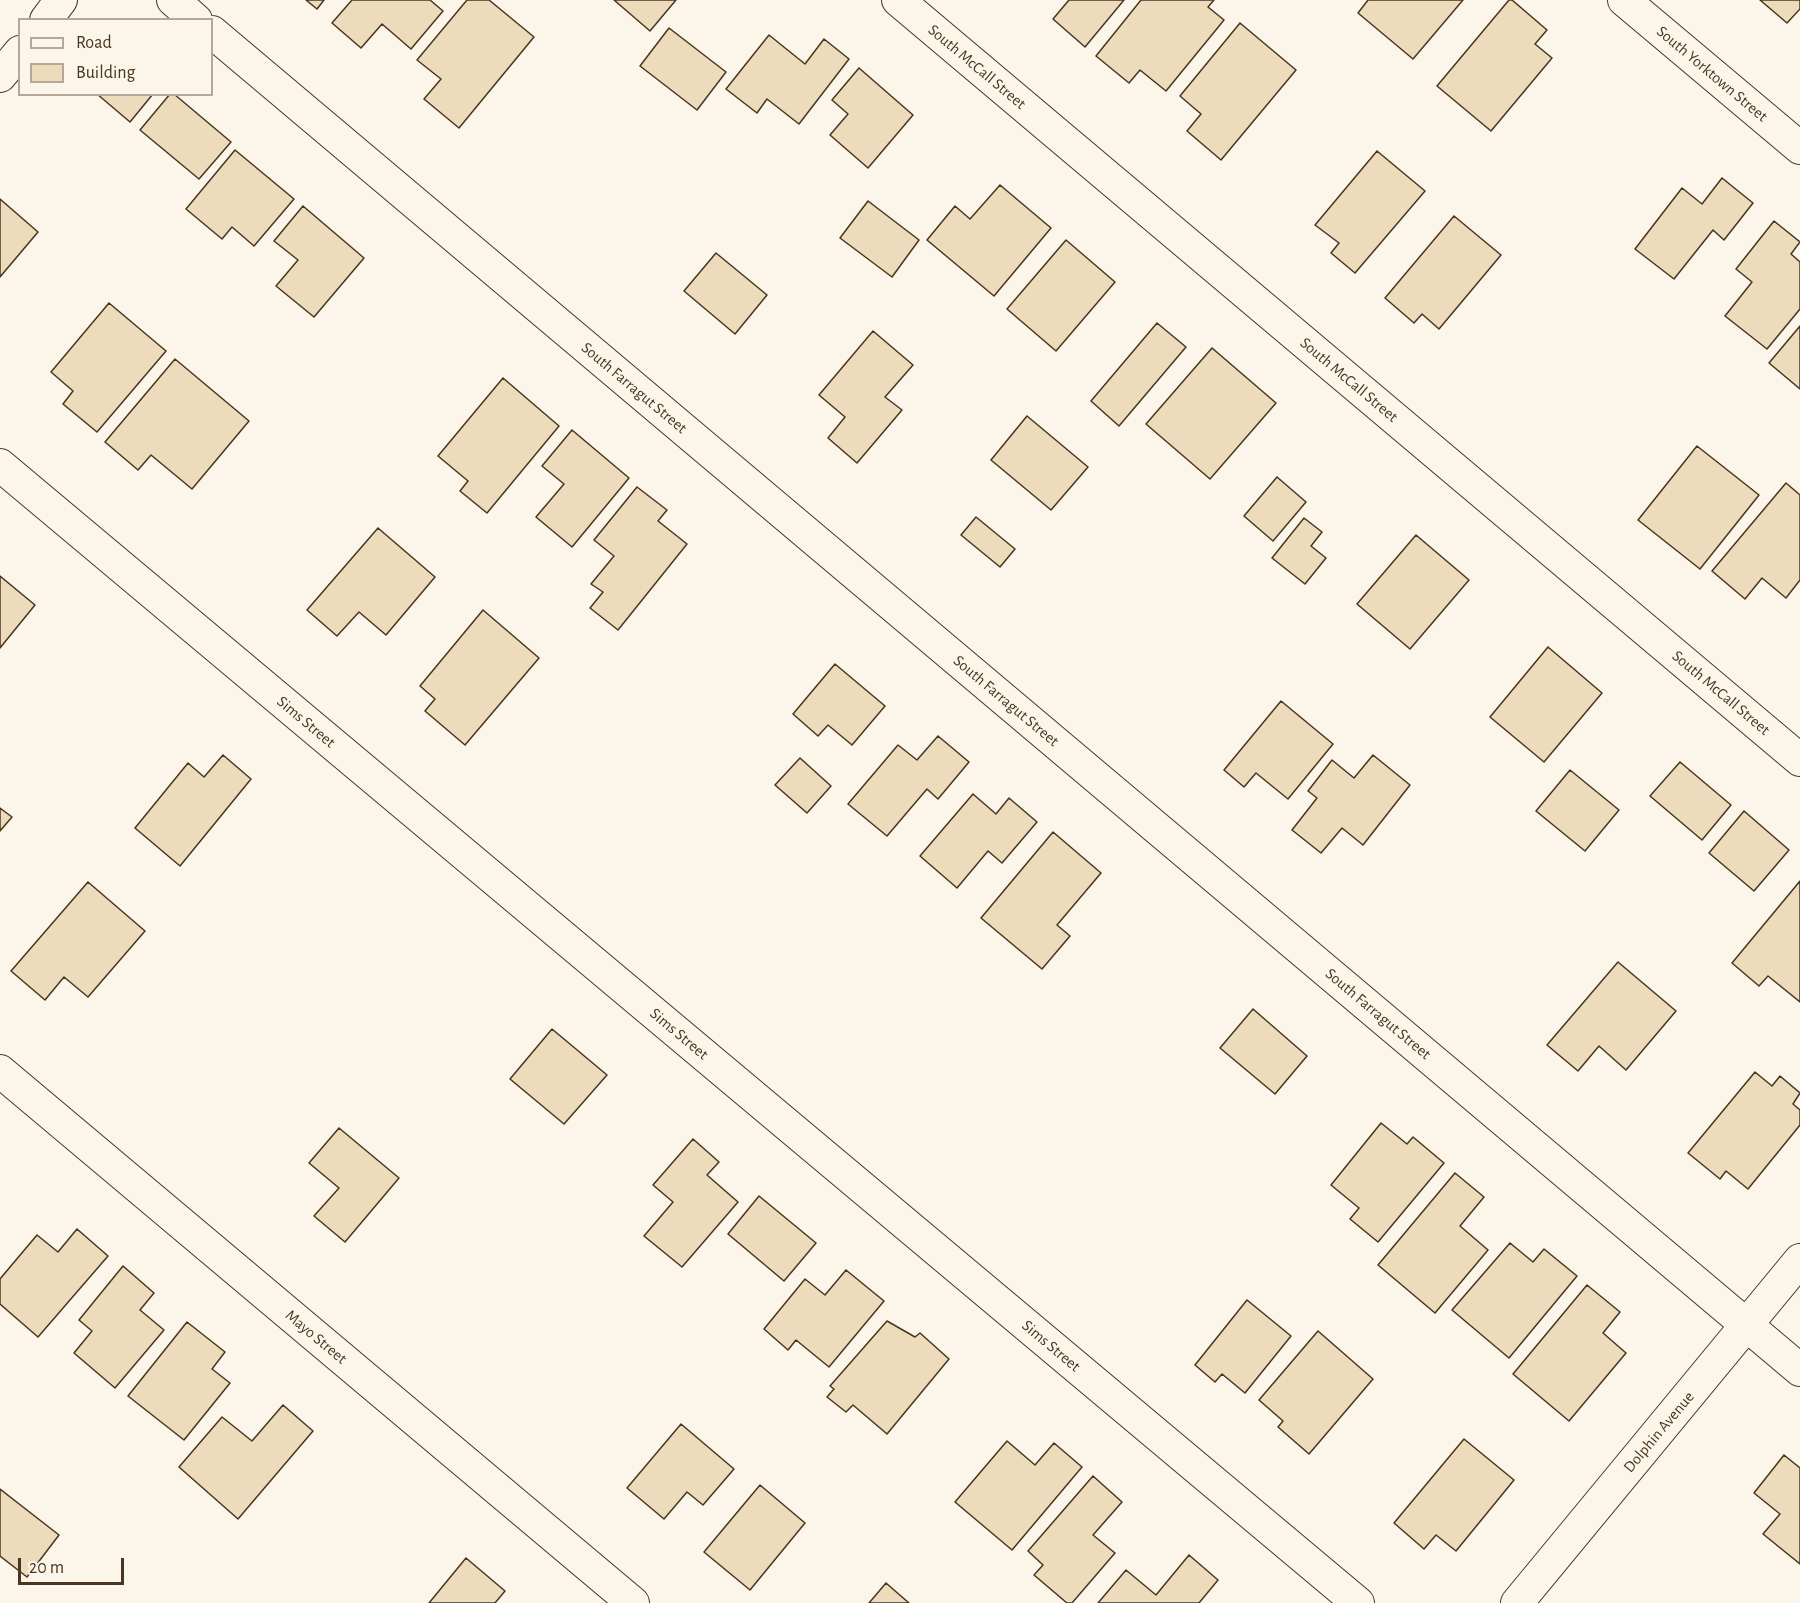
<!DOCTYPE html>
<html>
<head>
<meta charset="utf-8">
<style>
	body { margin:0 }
	#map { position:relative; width:1800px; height:1603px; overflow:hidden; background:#fbf6e9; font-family:"Alegreya Sans",sans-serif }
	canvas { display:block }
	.legend { position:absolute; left:18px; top:18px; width:195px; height:78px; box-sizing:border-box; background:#fbf6e9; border:2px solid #b4a999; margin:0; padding:8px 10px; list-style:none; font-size:18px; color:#4a3520 }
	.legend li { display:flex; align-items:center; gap:12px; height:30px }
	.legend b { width:30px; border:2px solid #b4a999 }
	.scale { position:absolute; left:18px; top:1558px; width:106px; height:27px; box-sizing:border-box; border:3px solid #4a3520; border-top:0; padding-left:8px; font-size:18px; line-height:21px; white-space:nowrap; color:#4a3520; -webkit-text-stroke:4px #fbf6e9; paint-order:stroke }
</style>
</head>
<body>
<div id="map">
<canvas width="1800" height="1603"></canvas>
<ul class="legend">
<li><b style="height:8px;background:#fbf6e9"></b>Road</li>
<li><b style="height:16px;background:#ecdcbc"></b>Building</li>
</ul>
<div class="scale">20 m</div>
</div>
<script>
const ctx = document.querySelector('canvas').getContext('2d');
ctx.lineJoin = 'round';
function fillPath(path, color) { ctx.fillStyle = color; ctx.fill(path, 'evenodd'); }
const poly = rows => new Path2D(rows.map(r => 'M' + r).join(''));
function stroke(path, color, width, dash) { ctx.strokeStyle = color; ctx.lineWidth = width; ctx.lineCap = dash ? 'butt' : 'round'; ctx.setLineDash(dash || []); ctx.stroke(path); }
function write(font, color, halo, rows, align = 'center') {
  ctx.font = font + ' "Alegreya Sans",sans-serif'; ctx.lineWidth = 4.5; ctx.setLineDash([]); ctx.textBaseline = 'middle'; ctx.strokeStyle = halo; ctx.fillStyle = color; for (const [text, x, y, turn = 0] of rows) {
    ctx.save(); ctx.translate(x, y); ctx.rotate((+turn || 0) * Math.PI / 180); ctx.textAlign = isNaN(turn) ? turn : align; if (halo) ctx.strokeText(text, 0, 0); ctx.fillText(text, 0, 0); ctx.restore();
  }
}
const building = poly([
	[306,0,324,0,317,9,306,0],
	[352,0,430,0,443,11,411,49,382,24,361,48,332,23,352,0],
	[467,0,489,0,534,37,459,128,424,99,441,79,417,60,467,0],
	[614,0,676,0,650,31,614,0],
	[1069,0,1124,0,1085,47,1053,19,1069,0],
	[1141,0,1214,0,1208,7,1224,20,1166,91,1140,70,1129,83,1096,56,1141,0],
	[1368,0,1463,0,1413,59,1358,13,1368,0],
	[1509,0,1512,0,1547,30,1535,44,1552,58,1491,131,1437,86,1509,0],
	[1760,0,1800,0,1800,9,1787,23,1760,0],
	[1240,23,1296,70,1221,160,1187,131,1201,114,1180,96,1240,23],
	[669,28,726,72,697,110,640,66,669,28],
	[769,35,805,64,824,39,849,59,799,124,767,99,757,113,726,89,769,35],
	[859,68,913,115,868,168,830,135,848,114,832,100,859,68],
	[97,94,153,94,130,122,97,94],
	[170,94,174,94,231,142,199,179,140,130,170,94],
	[235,150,294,199,254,246,232,227,222,239,186,209,235,150],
	[1377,151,1425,191,1355,273,1331,253,1339,243,1315,225,1377,151],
	[1722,178,1753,203,1724,240,1713,230,1674,279,1635,249,1682,188,1702,204,1722,178],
	[1000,185,1051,228,994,296,927,240,955,206,970,219,1000,185],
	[0,199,38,232,0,277,0,199],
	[868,201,919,240,892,277,840,238,868,201],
	[303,206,364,258,314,317,276,286,298,260,274,241,303,206],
	[1454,216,1501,255,1439,329,1422,314,1414,323,1385,298,1454,216],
	[1774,221,1800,242,1791,254,1800,262,1800,309,1767,349,1725,316,1752,282,1736,269,1774,221],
	[1066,240,1115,282,1056,351,1007,309,1066,240],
	[716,253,767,295,735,334,684,291,716,253],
	[109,303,166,351,97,432,63,404,73,391,51,372,109,303],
	[1157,323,1186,347,1119,426,1091,401,1157,323],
	[1800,326,1800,389,1769,363,1800,326],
	[873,331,913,365,885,397,902,410,857,463,828,438,845,417,819,395,873,331],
	[1212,348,1276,403,1210,479,1146,424,1212,348],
	[175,359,249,421,192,489,151,455,138,470,105,442,175,359],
	[503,378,559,426,487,513,460,491,468,481,438,456,503,378],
	[1027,416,1088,467,1051,510,991,460,1027,416],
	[572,430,629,478,572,547,536,517,564,484,542,466,572,430],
	[1697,446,1759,495,1700,569,1638,520,1697,446],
	[1277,477,1306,502,1273,541,1244,516,1277,477],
	[1786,483,1800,495,1800,580,1786,598,1762,578,1745,599,1712,571,1786,483],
	[637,487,667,510,658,521,687,544,618,630,590,608,603,592,591,584,614,556,594,540,637,487],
	[976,517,1015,549,1000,567,961,535,976,517],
	[1304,518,1322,532,1311,546,1326,558,1305,584,1272,558,1304,518],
	[378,528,435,577,386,635,359,612,337,636,307,610,378,528],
	[1416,535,1469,580,1410,649,1357,604,1416,535],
	[0,576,35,605,0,648,0,576],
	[483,610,539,658,465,745,425,711,435,699,420,686,483,610],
	[1548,647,1602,693,1544,762,1490,717,1548,647],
	[835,664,885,706,852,745,828,725,818,736,793,714,835,664],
	[1281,701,1333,744,1288,799,1256,773,1244,787,1224,770,1281,701],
	[938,736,969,762,938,799,927,789,887,836,848,804,898,745,917,760,938,736],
	[223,755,251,779,180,866,135,828,188,763,204,777,223,755],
	[1373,755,1410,785,1363,845,1342,828,1321,853,1292,830,1317,798,1308,791,1332,760,1354,778,1373,755],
	[800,758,831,786,807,813,775,785,800,758],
	[1680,762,1731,805,1702,840,1650,796,1680,762],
	[1570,770,1619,810,1585,851,1536,811,1570,770],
	[973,794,996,814,1009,798,1037,822,1002,863,988,851,957,888,920,856,973,794],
	[0,808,12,817,0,831,0,808],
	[1744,811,1789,850,1754,891,1709,853,1744,811],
	[1053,832,1101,873,1057,925,1070,936,1042,969,981,918,1053,832],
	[1800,881,1800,1002,1768,976,1759,986,1732,963,1800,881],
	[88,882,145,931,88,997,64,977,45,1000,11,971,88,882],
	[1618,962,1676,1011,1626,1070,1599,1046,1578,1071,1547,1045,1618,962],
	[1253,1009,1307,1056,1275,1094,1220,1048,1253,1009],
	[552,1029,607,1075,564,1124,510,1079,552,1029],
	[1755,1072,1772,1086,1780,1076,1800,1093,1793,1104,1800,1110,1800,1125,1748,1189,1726,1171,1720,1179,1688,1153,1755,1072],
	[1381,1123,1407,1144,1413,1137,1444,1163,1378,1242,1350,1219,1359,1208,1331,1185,1381,1123],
	[339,1128,399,1178,345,1242,314,1216,339,1188,309,1163,339,1128],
	[693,1139,719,1162,707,1175,738,1202,682,1267,644,1236,673,1202,653,1185,693,1139],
	[1455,1173,1484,1197,1460,1226,1488,1250,1435,1313,1378,1265,1455,1173],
	[759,1196,816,1243,784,1281,728,1234,759,1196],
	[77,1229,108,1256,38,1337,0,1304,0,1279,37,1235,58,1252,77,1229],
	[1510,1243,1533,1262,1544,1249,1577,1276,1509,1358,1452,1310,1510,1243],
	[123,1266,154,1293,140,1310,164,1330,115,1388,74,1353,92,1331,79,1320,123,1266],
	[846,1270,884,1301,829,1367,796,1340,788,1350,764,1329,805,1279,825,1295,846,1270],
	[1587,1285,1620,1312,1603,1333,1626,1353,1569,1421,1513,1374,1587,1285],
	[1247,1300,1291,1336,1245,1393,1222,1374,1215,1382,1195,1365,1247,1300],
	[887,1321,915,1337,920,1333,949,1359,887,1434,853,1405,846,1412,827,1397,834,1389,830,1386,887,1321],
	[187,1322,225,1352,212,1369,230,1383,184,1440,128,1396,187,1322],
	[1318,1331,1373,1379,1309,1454,1278,1427,1283,1421,1259,1400,1318,1331],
	[283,1405,313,1431,238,1519,179,1467,222,1417,252,1441,283,1405],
	[681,1424,734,1469,703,1505,687,1492,664,1519,627,1488,681,1424],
	[1464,1439,1514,1480,1456,1551,1436,1535,1424,1549,1394,1523,1464,1439],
	[1007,1441,1035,1465,1054,1443,1082,1467,1012,1550,955,1502,1007,1441],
	[1784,1455,1800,1468,1800,1564,1763,1534,1780,1514,1754,1493,1784,1455],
	[1093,1476,1122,1502,1093,1535,1115,1553,1072,1603,1067,1603,1034,1575,1043,1565,1028,1551,1093,1476],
	[760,1485,805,1523,750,1590,704,1552,760,1485],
	[0,1489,59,1535,27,1577,0,1556,0,1489],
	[1189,1555,1218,1580,1199,1603,1098,1603,1126,1570,1156,1595,1189,1555],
	[466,1558,505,1591,495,1603,429,1603,466,1558],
	[886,1583,909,1603,869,1603,886,1583]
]);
fillPath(building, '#ecdcbc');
stroke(building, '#4a3520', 1.5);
const minor = poly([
	[173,0,196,20],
	[898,0,1800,760],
	[1624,0,1800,148],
	[46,20,61,0],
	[212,32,1800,1370],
	[0,76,20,52],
	[0,465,1358,1603],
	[0,1071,633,1603],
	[1517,1603,1800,1260]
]);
stroke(minor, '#4a3520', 34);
stroke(minor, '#fbf6e9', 32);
write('16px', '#4a3520', '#fbf6e9', [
	["South McCall Street",977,67,40],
	["South Yorktown Street",1712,74,40],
	["South McCall Street",1349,380,40],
	["South Farragut Street",634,388,40],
	["South McCall Street",1721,693,40],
	["South Farragut Street",1006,701,40],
	["Sims Street",306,722,40],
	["South Farragut Street",1378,1014,40],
	["Sims Street",679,1034,40],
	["Mayo Street",316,1337,40],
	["Sims Street",1051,1346,40],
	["Dolphin Avenue",1659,1432,-50]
]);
</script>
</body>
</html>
